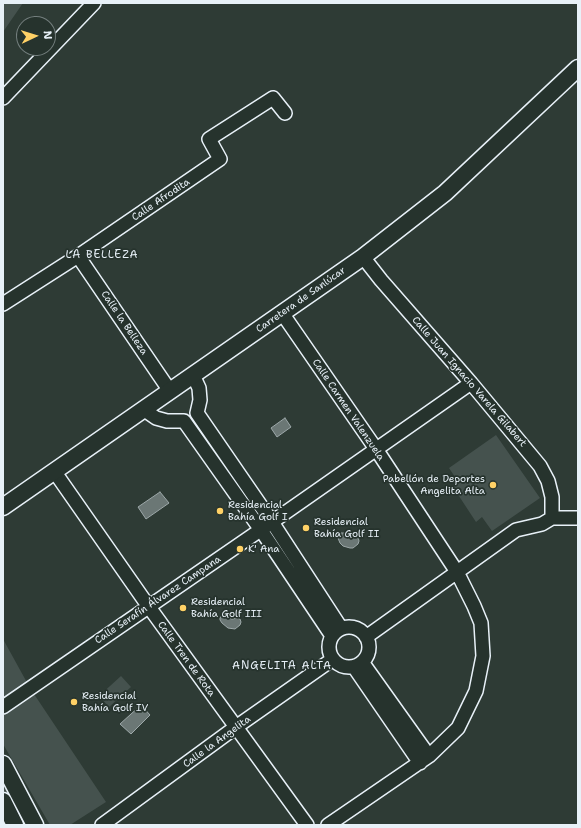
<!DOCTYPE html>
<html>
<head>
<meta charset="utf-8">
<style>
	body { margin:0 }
	#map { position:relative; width:581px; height:828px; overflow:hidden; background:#2e3b35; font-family:"Shantell Sans",sans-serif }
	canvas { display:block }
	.frame { position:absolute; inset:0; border:4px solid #e8f1f8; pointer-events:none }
	.north { position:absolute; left:16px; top:16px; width:40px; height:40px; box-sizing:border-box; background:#26332d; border:1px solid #747f7e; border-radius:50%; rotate:86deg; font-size:11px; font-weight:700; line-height:16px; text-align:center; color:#e8f1f8 }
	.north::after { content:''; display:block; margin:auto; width:14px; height:18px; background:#ffd166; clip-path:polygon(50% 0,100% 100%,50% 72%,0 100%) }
</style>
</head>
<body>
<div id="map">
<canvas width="581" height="828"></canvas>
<div class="frame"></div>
<div class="north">N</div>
</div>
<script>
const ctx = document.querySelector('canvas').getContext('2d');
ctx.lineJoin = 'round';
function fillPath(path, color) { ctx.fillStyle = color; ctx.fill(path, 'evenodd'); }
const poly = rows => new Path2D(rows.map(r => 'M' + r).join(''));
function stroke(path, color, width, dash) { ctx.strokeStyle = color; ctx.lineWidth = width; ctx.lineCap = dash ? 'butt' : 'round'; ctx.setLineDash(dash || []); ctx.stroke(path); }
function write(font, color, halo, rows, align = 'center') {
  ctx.font = font + ' "Shantell Sans",sans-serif'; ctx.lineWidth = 3.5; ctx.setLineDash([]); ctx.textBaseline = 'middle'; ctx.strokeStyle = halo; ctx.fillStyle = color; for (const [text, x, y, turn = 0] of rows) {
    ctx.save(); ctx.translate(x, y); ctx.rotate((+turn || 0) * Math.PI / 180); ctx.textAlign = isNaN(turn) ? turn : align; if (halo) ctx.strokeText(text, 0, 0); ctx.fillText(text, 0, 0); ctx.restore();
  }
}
fillPath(poly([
	[3,3,23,3,3,32],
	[496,435,540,498,492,531,482,517,476,522,453,487,459,483,449,468],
	[3,639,30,688,106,802,70,825,50,825,3,744],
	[121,676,131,687,109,707,99,696],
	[3,774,30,825,22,825,3,789]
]), '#45524e');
const water = poly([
	[285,418,291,427,277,437,271,428,285,418],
	[160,492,169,503,146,519,138,507,160,492],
	[341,533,344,533,348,537,355,536,358,537,359,541,358,544,353,548,350,548,343,546,340,543,338,538,338,535,341,533],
	[222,615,226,615,229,618,232,619,238,618,240,619,241,622,240,625,235,629,228,628,222,623,220,620,220,618,222,615],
	[141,705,150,715,131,734,120,724,141,705]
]);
fillPath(water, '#6b7775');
stroke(water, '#9da8a9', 1);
const minor = poly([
	[3,98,94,3],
	[78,256,170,391],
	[363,257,381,280,471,383,540,466,548,481,552,497,552,518],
	[3,304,78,256,220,159,209,139,273,98,285,113],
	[282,313,376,449,457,572,474,606,481,623,483,656,476,691,458,728,429,756,328,825],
	[193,375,199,388,200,400,197,413,272,522,341,628],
	[143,409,156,418,167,421,184,421,261,530,332,636],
	[54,471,149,607,307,825],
	[552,518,578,518],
	'329 647a20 20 0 1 1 40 0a20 20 0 1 1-40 0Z',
	[366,637,516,530,542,524,552,518],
	[362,662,429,756],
	[354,667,420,763],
	[3,707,272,522,471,383],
	[102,825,236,727,333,659]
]);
const major = poly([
	[3,507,363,257,445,193,578,68],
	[3,764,35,825],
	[3,801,15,825]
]);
stroke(minor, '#e8f1f8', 16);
stroke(major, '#e8f1f8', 19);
stroke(minor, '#26332d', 13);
stroke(major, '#26332d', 16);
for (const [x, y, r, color] of [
	[493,485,4,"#ffd166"],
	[220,511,4,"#ffd166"],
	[306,528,4,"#ffd166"],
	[240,549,4,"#ffd166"],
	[183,608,4,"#ffd166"],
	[74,702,4,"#ffd166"]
]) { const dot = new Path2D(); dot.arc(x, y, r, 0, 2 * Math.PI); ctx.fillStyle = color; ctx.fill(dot); stroke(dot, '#26332d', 1.5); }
write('10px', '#e8f1f8', '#26332d', [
	["Calle Afrodita",161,200,-34],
	["Carretera de Sanlúcar",301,300,-35],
	["Calle la Belleza",124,323,56],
	["Calle Juan Ignacio Varela Gilabert",469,382,49],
	["Calle Carmen Valenzuela",348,410,56],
	["Calle Serafín Álvarez Campana",158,600,-34],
	["Calle Tren de Rota",186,659,54],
	["Calle la Angelita",217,742,-36]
]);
write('10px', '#e8f1f8', '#26332d', [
	["Pabellón de Deportes",485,479,"right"],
	["Angelita Alta",485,491,"right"],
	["Residencial",228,505],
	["Bahía Golf I",228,517],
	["Residencial",314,522],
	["Bahía Golf II",314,534],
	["K' Ana",248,549],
	["Residencial",191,602],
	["Bahía Golf III",191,614],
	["Residencial",82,696],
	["Bahía Golf IV",82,708]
], 'left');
ctx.letterSpacing = '1px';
write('11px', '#e8f1f8', '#26332d', [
	["LA BELLEZA",102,255],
	["ANGELITA ALTA",282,666]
]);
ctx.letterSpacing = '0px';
</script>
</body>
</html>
